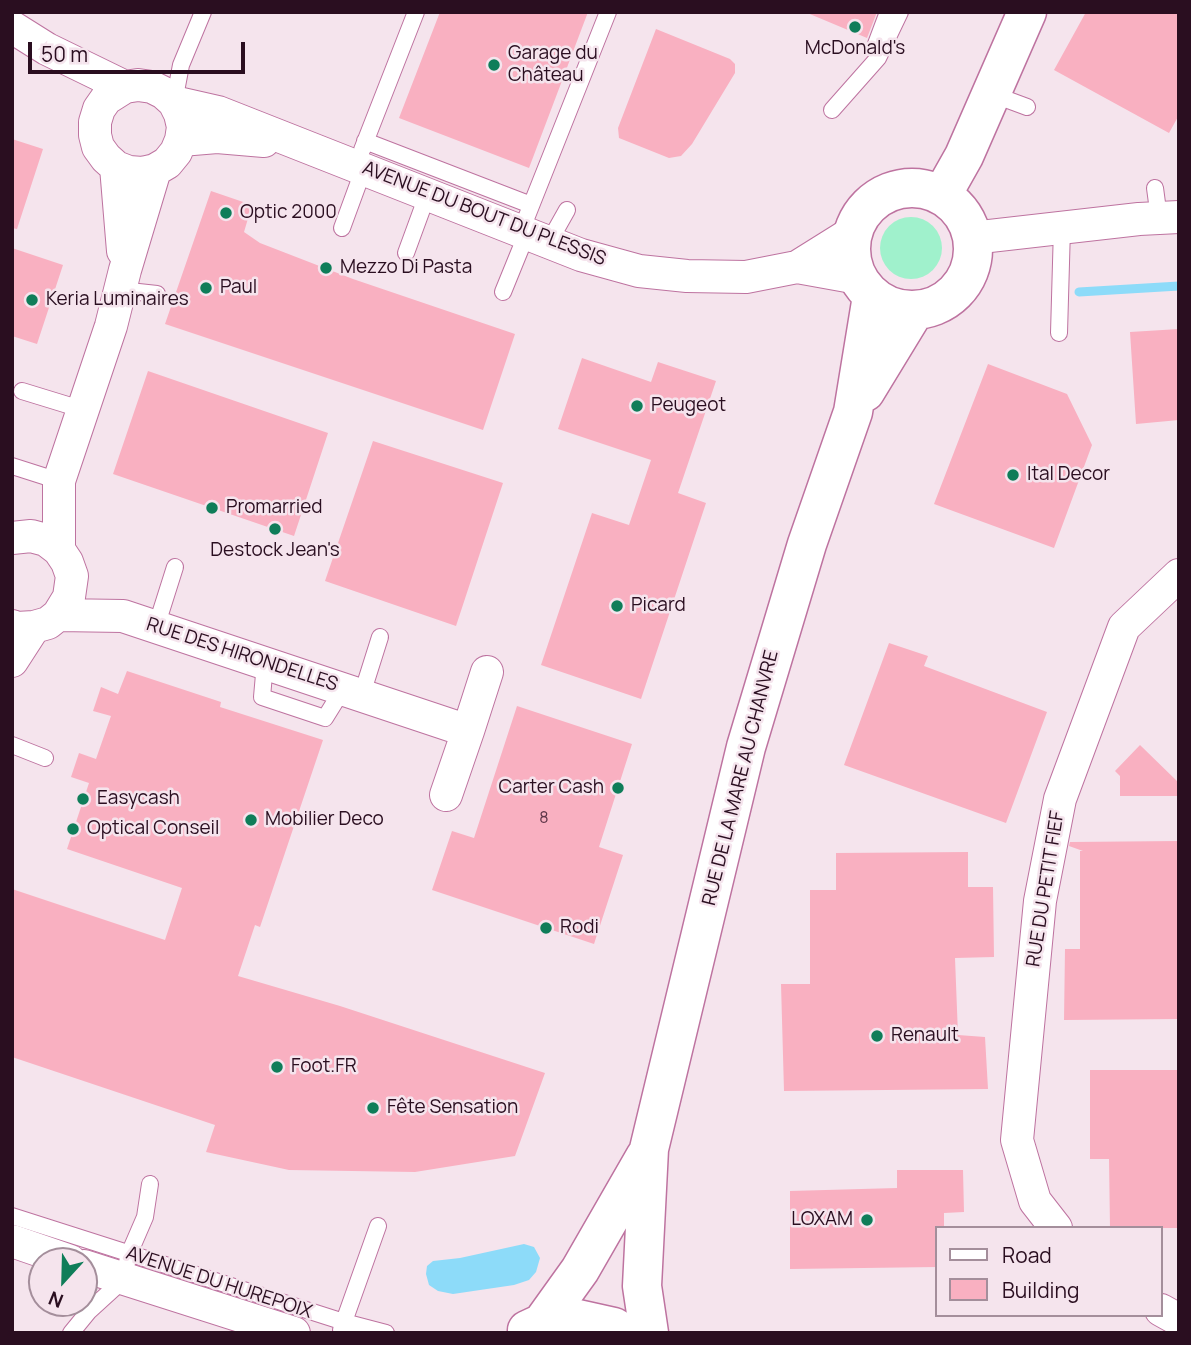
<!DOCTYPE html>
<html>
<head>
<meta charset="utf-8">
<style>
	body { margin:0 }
	#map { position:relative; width:1191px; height:1345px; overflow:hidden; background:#f5e4ed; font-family:Manrope,sans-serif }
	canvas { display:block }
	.frame { position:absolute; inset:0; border:14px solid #2a0e20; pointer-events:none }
	.legend { position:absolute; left:935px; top:1226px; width:228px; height:91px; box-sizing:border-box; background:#f5e4ed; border:2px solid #a48e9b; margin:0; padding:9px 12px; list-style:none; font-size:21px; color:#2a0e20 }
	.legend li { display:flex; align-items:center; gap:14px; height:35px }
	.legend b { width:35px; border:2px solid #a48e9b }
	.north { position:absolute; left:28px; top:1247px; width:70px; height:70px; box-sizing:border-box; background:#f5e4ed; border:2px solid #a48e9b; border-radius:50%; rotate:202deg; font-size:19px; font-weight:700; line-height:28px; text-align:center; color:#2a0e20 }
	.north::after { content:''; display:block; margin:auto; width:24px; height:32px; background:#0f7d59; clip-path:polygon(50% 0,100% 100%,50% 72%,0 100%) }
	.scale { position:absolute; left:28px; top:42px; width:217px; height:32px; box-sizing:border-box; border:4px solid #2a0e20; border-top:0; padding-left:9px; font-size:21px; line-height:24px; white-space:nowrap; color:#2a0e20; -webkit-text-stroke:5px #f5e4ed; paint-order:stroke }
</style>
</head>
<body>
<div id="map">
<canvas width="1191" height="1345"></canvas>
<div class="frame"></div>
<ul class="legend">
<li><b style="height:9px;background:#fff"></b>Road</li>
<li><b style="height:19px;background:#f9b0c1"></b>Building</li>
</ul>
<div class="north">N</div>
<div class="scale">50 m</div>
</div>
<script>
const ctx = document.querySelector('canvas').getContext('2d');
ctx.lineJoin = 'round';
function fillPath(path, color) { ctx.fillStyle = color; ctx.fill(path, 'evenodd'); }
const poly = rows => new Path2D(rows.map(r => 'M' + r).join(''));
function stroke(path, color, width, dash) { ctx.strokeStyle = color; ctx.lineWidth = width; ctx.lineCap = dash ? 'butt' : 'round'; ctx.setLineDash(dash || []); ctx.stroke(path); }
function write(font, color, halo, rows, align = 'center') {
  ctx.font = font + ' Manrope,sans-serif'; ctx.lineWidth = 5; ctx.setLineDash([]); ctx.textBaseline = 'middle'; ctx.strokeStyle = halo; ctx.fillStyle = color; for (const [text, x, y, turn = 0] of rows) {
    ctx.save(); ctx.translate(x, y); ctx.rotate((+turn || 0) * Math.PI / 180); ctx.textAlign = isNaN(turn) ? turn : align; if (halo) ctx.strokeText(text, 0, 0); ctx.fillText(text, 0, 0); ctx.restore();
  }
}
fillPath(poly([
	'880 248a31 31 0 1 1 62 0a31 31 0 1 1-62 0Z'
]), '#a0f1cc');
fillPath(poly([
	[524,1244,534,1247,540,1258,536,1272,529,1280,514,1285,453,1294,438,1291,429,1285,426,1274,427,1266,433,1261,460,1258]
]), '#8ddbf9');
stroke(poly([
	[1079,292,1179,286]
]), '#8ddbf9', 9);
fillPath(poly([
	[440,12,588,12,529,168,399,118],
	[805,12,877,12,867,38],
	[1086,12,1179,12,1179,115,1169,133,1054,70],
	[656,29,730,59,735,64,735,73,692,144,681,156,669,158,619,138,618,128],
	[12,139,43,149,17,229,12,228],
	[211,191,252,205,244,232,260,243,353,279,515,334,483,430,165,324],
	[12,248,63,265,37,344,12,336],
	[1179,329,1179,420,1136,424,1130,332],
	[582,358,651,382,658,362,716,381,678,493,706,503,641,699,541,665,592,513,629,525,651,460,558,429],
	[988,364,1067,394,1092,445,1054,548,934,504],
	[148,371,328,433,294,536,113,474],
	[373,441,503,483,456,626,325,581],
	[889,643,928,656,924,666,1047,712,1006,823,844,765],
	[127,671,221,702,220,707,323,740,260,927,255,925,238,976,340,1006,545,1073,515,1156,415,1172,289,1170,206,1152,215,1125,12,1057,12,889,165,940,182,888,67,849,89,783,71,777,79,753,96,759,111,716,93,711,101,687,118,694],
	[517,706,632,744,599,847,623,855,594,944,432,890,452,831,474,838],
	[1140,745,1179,783,1179,796,1120,796,1120,776,1115,771],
	[1179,841,1179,1019,1064,1020,1065,949,1080,949,1080,851,1083,851,1069,846,1070,842],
	[968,852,968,887,993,887,994,957,955,958,958,1035,985,1037,988,1089,784,1091,781,984,810,984,810,890,836,890,836,853],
	[1090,1070,1179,1070,1179,1228,1110,1228,1109,1159,1090,1159],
	[897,1170,963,1170,964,1212,944,1213,944,1228,937,1228,937,1267,790,1269,790,1191,897,1188]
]), '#f9b0c1');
const lane = poly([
	[876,44,888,12],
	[992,94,1027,107],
	[174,102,181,65,203,12],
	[832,110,878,58,900,12],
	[365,141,531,205],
	[362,150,416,12],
	[1155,188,1159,218],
	[342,228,364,168],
	[521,231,608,12],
	[549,242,567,210],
	[406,253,428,193],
	[120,290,157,294],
	[503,292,527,233],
	[1059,333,1062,228],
	[22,391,84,410],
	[12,466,59,481],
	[156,627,175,567],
	[265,663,262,697,325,718,343,689],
	[362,694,380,637],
	[12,745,45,758],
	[12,1216,344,1322,386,1333],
	[341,1330,378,1226],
	[71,1333,89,1311,123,1280,129,1254,145,1217,150,1184]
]);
const street = poly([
	[12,27,47,49,125,87,138,85,152,87,164,93,174,102,180,114,183,127,181,140,176,152,167,163,155,170,142,173,129,172,116,167,106,158,98,147,95,135,95,122,99,109,106,99,125,87],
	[174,102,218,112,581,255,639,271,687,276,746,277,797,267,858,278],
	[181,140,217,137,264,141],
	[116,167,123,251],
	[972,238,1139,219,1179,217],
	[797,267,853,232],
	[12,538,31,536,46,540,59,550,67,562,72,576,69,597,58,615,48,623,34,627,17,628,12,626],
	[59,550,59,481,111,326,125,270,155,170],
	[58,615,123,616,468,731,446,795],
	[12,661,34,627],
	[468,731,487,672],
	[1056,1228,1035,1201,1017,1140,1040,901,1060,799,1124,627,1179,575],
	[12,1241,70,1261],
	[84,1266,294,1333],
	[1161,1310,1179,1320]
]);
const secondary = poly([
	'851 249a61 61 0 1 1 122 0a61 61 0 1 1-122 0Z',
	[942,195,964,156,1027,12],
	[865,392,915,310],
	[542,1323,580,1270,645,1157],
	[527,1330,542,1323,578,1319,614,1327,622,1333],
	[649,1333,642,1286,649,1149,746,747,807,544,853,412,872,296]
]);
stroke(lane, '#be73a0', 18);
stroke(street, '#be73a0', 34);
stroke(secondary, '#be73a0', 41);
stroke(lane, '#fff', 16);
stroke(street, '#fff', 32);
stroke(secondary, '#fff', 38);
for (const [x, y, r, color] of [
	[855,27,7,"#0f7d59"],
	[494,65,7,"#0f7d59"],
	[226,213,7,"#0f7d59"],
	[326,268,7,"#0f7d59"],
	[206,288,7,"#0f7d59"],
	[32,300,7,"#0f7d59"],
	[637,406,7,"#0f7d59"],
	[1013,475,7,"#0f7d59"],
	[212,508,7,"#0f7d59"],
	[275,529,7,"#0f7d59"],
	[617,606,7,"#0f7d59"],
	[618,788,7,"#0f7d59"],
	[83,799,7,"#0f7d59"],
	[251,820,7,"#0f7d59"],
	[73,829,7,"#0f7d59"],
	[546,928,7,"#0f7d59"],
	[877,1036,7,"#0f7d59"],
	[277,1067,7,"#0f7d59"],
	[373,1108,7,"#0f7d59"],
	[867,1220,7,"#0f7d59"]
]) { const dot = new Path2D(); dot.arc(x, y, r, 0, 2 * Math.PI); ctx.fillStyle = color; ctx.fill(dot); stroke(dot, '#f5e4ed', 2.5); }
write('16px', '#5e3648', null, [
	["8",544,819]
]);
write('19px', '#2a0e20', '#f5e4ed', [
	["McDonald's",855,49,"center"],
	["Garage du",508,54],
	["Château",508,76],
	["Optic 2000",240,213],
	["Mezzo Di Pasta",340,268],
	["Paul",220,288],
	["Keria Luminaires",46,300],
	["Peugeot",651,406],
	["Ital Decor",1027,475],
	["Promarried",226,508],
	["Destock Jean's",275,551,"center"],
	["Picard",631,606],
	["Carter Cash",604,788,"right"],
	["Easycash",97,799],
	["Mobilier Deco",265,820],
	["Optical Conseil",87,829],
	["Rodi",560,928],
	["Renault",891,1036],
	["Foot.FR",291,1067],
	["Fête Sensation",387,1108],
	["LOXAM",853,1220,"right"]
], 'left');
write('19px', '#2a0e20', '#f5e4ed', [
	["AVENUE DU BOUT DU PLESSIS",484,214,21],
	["RUE DES HIRONDELLES",242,655,18],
	["RUE DE LA MARE AU CHANVRE",741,778,-76],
	["RUE DU PETIT FIEF",1046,889,-81],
	["AVENUE DU HUREPOIX",219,1283,18]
]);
</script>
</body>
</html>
